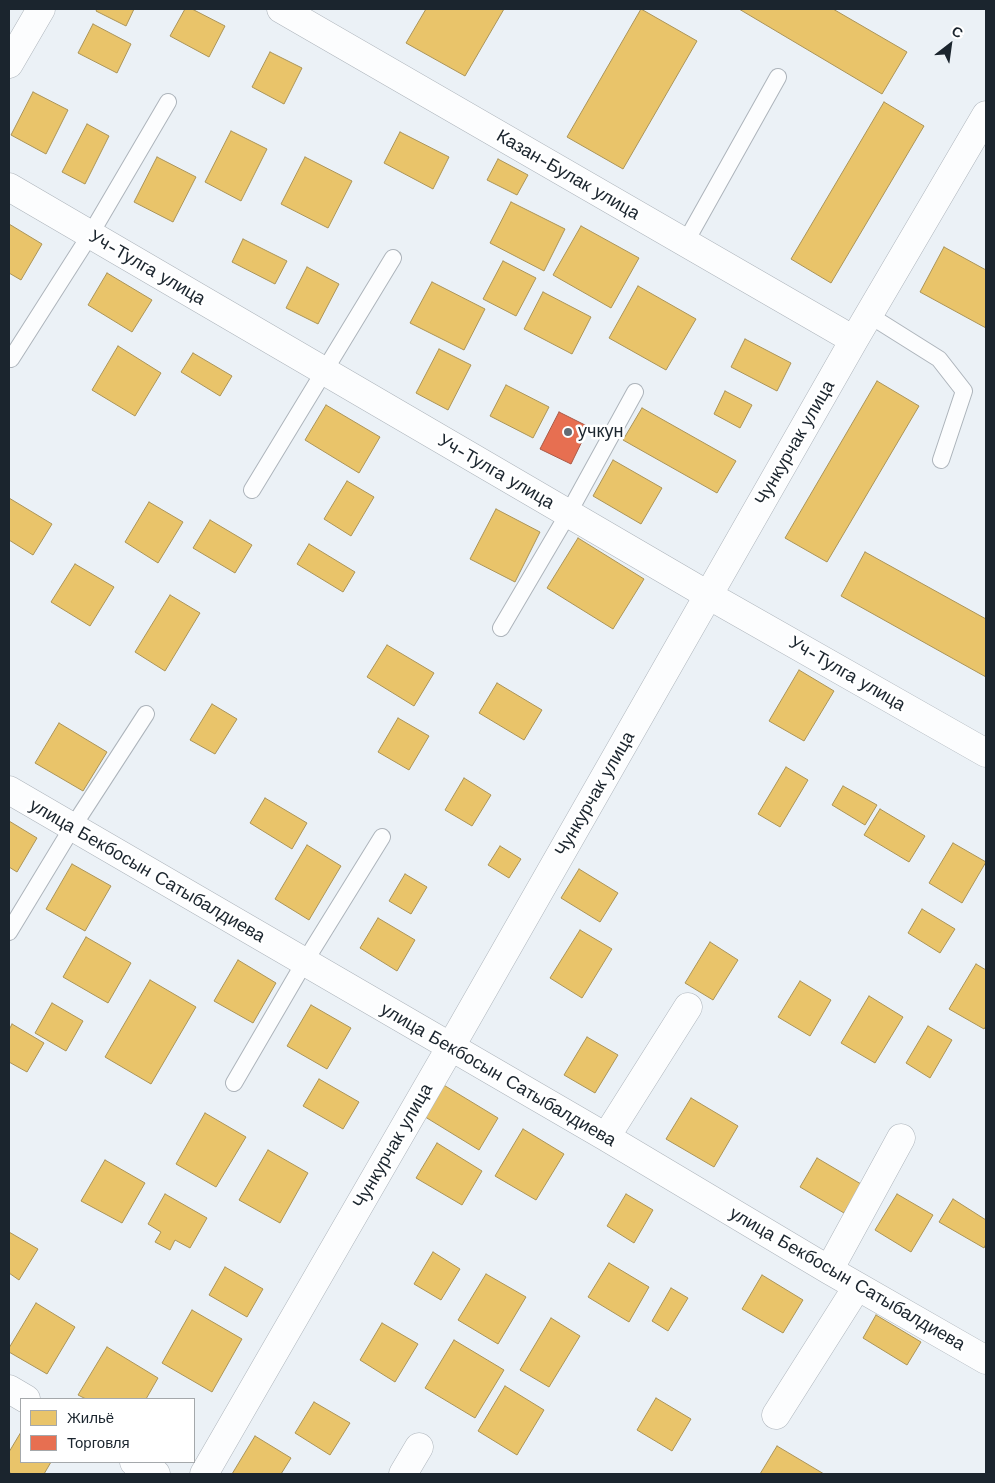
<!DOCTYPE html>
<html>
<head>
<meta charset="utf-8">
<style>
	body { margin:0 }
	#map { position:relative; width:995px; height:1483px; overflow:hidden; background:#ebf1f6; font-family:"Work Sans",sans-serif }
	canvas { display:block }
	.frame { position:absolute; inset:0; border:10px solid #1b252e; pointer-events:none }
	.legend { position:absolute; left:20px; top:1398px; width:175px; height:65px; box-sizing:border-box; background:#fff; border:1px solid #a4a8ab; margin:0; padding:6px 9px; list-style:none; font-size:15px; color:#1b252e }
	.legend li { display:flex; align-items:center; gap:10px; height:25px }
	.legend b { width:25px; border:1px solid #a4a8ab }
	.north { position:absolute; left:925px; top:20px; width:50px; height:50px; -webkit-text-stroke:4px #fff; paint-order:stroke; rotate:30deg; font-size:14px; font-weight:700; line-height:20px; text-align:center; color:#1b252e }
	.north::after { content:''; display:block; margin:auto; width:18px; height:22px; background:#1b252e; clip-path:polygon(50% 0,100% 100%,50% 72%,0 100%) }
</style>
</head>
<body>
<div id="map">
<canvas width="995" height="1483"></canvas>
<div class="frame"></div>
<ul class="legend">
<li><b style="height:14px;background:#e9c46a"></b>Жильё</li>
<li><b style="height:14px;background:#e76f51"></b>Торговля</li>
</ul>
<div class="north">С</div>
</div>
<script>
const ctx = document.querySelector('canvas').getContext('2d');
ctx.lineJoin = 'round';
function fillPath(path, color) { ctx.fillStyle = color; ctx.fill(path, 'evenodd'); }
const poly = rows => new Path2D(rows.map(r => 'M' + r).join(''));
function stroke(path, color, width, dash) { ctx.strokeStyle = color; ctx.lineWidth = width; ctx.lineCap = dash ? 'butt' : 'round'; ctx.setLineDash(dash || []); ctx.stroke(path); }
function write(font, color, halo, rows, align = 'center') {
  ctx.font = font + ' "Work Sans",sans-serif'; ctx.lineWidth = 5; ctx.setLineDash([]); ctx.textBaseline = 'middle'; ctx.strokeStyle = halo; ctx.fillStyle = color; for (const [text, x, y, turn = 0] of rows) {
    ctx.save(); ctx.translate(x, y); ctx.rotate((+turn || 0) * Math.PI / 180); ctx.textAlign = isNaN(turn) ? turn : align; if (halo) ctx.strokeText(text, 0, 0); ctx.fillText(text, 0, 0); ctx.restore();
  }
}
const homes = poly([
	[97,9,134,9,126,26,96,11,97,9],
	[185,9,192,9,225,26,209,57,170,36,185,9],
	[426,9,504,9,465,76,406,43,426,9],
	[641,9,697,41,623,169,567,137,641,9],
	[739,9,833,9,907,52,882,94,739,9],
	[93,24,131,44,117,73,78,53,93,24],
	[270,52,302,68,284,104,252,87,270,52],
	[33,92,68,110,46,154,11,135,33,92],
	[884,102,924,126,831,283,791,259,884,102],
	[87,124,109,136,85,184,62,172,87,124],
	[231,131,267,149,241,201,205,182,231,131],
	[400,132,449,157,433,189,384,163,400,132],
	[157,157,196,177,173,222,134,202,157,157],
	[305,157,352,181,328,228,281,204,305,157],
	[498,159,528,175,517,195,487,180,498,159],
	[511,202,565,229,544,271,490,243,511,202],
	[9,224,42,244,21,280,9,273,9,224],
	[581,226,639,258,611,308,553,275,581,226],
	[243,239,287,261,275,284,232,262,243,239],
	[944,247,986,270,986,328,920,292,944,247],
	[503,261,536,278,516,316,483,299,503,261],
	[307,267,339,284,318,324,286,308,307,267],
	[107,273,152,300,132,332,88,305,107,273],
	[432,282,485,309,464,350,410,323,432,282],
	[638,286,696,319,666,370,609,338,638,286],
	[543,292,591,317,572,354,524,329,543,292],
	[745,339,791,363,777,391,731,367,745,339],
	[118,346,161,373,135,416,92,390,118,346],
	[439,349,471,365,448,410,416,393,439,349],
	[193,353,232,376,220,396,181,372,193,353],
	[877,381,919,406,827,562,785,538,877,381],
	[506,385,549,407,533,438,490,416,506,385],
	[725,391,752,405,740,428,714,414,725,391],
	[326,405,380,437,359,473,305,440,326,405],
	[642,408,736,461,717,493,623,440,642,408],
	[613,460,662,488,641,524,593,496,613,460],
	[347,481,374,497,351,536,324,519,347,481],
	[9,498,52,524,33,555,9,540,9,498],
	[149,502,183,522,158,563,125,542,149,502],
	[496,509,540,532,515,582,470,559,496,509],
	[210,520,252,545,235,573,193,548,210,520],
	[578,538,644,579,613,629,547,588,578,538],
	[309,544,355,572,343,592,297,564,309,544],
	[865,552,986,619,986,677,841,596,865,552],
	[75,564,114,587,90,626,51,602,75,564],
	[170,595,200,613,165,671,135,652,170,595],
	[387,645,434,673,414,706,367,677,387,645],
	[799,670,834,691,804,741,769,721,799,670],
	[497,683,542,710,524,740,479,713,497,683],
	[212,704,237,719,215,754,190,740,212,704],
	[398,718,429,736,409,770,378,752,398,718],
	[59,723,107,752,83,791,35,763,59,723],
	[786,767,808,780,780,827,758,814,786,767],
	[464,778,491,795,472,826,445,810,464,778],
	[843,786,877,805,865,825,832,805,843,786],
	[265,798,307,823,292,849,250,823,265,798],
	[880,809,925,836,909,862,864,835,880,809],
	[9,821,37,838,17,872,9,867,9,821],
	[953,843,986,862,962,903,929,883,953,843],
	[307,845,341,866,309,920,275,899,307,845],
	[500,846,521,859,509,878,488,865,500,846],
	[72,864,111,886,85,931,46,909,72,864],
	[579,869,618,893,600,922,561,898,579,869],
	[405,874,427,887,411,914,389,901,405,874],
	[922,909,955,929,940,953,908,933,922,909],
	[378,918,415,940,397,971,360,948,378,918],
	[580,930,612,949,582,998,550,978,580,930],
	[86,937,131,963,108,1003,63,977,86,937],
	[710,942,738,960,713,1000,685,983,710,942],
	[238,960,276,983,253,1023,214,1001,238,960],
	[976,964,986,970,986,1026,984,1029,949,1009,976,964],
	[150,980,196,1007,151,1084,105,1057,150,980],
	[800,981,831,1000,810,1036,778,1017,800,981],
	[869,996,903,1017,875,1063,841,1043,869,996],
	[52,1003,83,1021,66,1051,35,1033,52,1003],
	[311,1005,351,1028,327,1069,287,1046,311,1005],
	[12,1024,44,1043,27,1072,9,1062,9,1030,12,1024],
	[928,1026,952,1040,930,1078,906,1063,928,1026],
	[587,1037,618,1055,595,1093,564,1075,587,1037],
	[319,1079,359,1102,343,1129,303,1106,319,1079],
	[442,1084,498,1118,479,1150,422,1115,442,1084],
	[691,1098,738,1126,714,1167,666,1139,691,1098],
	[205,1113,246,1137,216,1187,176,1164,205,1113],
	[523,1129,564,1154,536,1200,495,1176,523,1129],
	[437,1143,482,1171,462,1205,416,1178,437,1143],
	[268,1150,308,1173,280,1223,239,1200,268,1150],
	[817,1158,861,1184,844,1213,800,1187,817,1158],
	[105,1160,145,1183,122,1223,81,1201,105,1160],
	[165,1194,207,1218,190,1248,175,1240,170,1250,155,1242,161,1232,148,1224,165,1194],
	[626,1194,653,1210,634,1243,607,1226,626,1194],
	[897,1194,933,1215,911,1252,875,1230,897,1194],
	[953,1199,986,1220,986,1244,984,1248,939,1222,953,1199],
	[9,1232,38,1249,19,1280,9,1273,9,1232],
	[433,1252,460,1269,441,1300,414,1284,433,1252],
	[609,1263,649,1287,629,1322,588,1297,609,1263],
	[225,1267,263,1289,247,1317,209,1295,225,1267],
	[486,1274,526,1297,498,1344,458,1320,486,1274],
	[762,1275,803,1300,783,1333,742,1309,762,1275],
	[671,1288,688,1298,668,1331,652,1321,671,1288],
	[36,1303,75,1327,47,1374,9,1352,9,1348,36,1303],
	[192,1310,242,1339,212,1392,162,1363,192,1310],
	[876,1315,921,1342,907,1365,863,1338,876,1315],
	[551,1318,580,1336,549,1387,520,1370,551,1318],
	[382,1323,418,1344,395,1382,360,1360,382,1323],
	[454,1340,504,1370,475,1418,425,1388,454,1340],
	[107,1347,158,1378,146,1399,86,1399,78,1395,107,1347],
	[505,1386,544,1410,517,1455,478,1431,505,1386],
	[656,1398,691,1419,672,1451,637,1430,656,1398],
	[314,1402,350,1423,330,1455,295,1433,314,1402],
	[21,1432,21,1462,51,1462,44,1474,12,1474,9,1472,9,1452,21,1432],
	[255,1436,291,1458,281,1474,232,1474,255,1436],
	[777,1446,824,1474,760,1474,777,1446]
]);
fillPath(homes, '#e9c46a');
stroke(homes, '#ab9458', 1);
const shops = poly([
	[559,412,589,427,571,464,540,449,559,412]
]);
fillPath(shops, '#e76f51');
stroke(shops, '#aa5946', 1);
const service = poly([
	[685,243,778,77],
	[869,315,939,359,964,391,941,460],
	[11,359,90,235,168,102],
	[252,490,393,258],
	[501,628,568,514,635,392],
	[9,932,72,828,146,714],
	[234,1083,304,963,382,837]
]);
const minor = poly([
	[281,9,854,340],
	[9,64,41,9],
	[9,187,708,595,986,753],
	[9,790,606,1137,829,1270,986,1360],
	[606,1137,688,1007],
	[829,1270,901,1138],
	[9,1389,26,1399],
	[776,1415,857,1287],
	[134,1462,156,1474],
	[204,1474,450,1048,854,340,986,115],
	[403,1474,419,1447]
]);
stroke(service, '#adb4bb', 18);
stroke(minor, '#adb4bb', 29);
stroke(service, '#fcfdfe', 16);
stroke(minor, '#fcfdfe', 28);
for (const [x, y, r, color] of [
	[568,432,5,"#646c74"]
]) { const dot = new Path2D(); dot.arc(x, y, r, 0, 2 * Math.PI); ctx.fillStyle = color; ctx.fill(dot); stroke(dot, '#fff', 2); }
write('18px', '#1b252e', '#fff', [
	["Казан-Булак улица",568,175,30],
	["Уч-Тулга улица",147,268,30],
	["Чункурчак улица",795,443,-60],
	["Уч-Тулга улица",496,472,30],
	["Уч-Тулга улица",847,674,30],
	["Чункурчак улица",595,794,-60],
	["улица Бекбосын Сатыбалдиева",147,871,30],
	["улица Бекбосын Сатыбалдиева",498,1075,30],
	["Чункурчак улица",393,1146,-60],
	["улица Бекбосын Сатыбалдиева",847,1279,30]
]);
write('18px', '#1b252e', '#fff', [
	["учкун",578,432]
], 'left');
</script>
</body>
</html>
